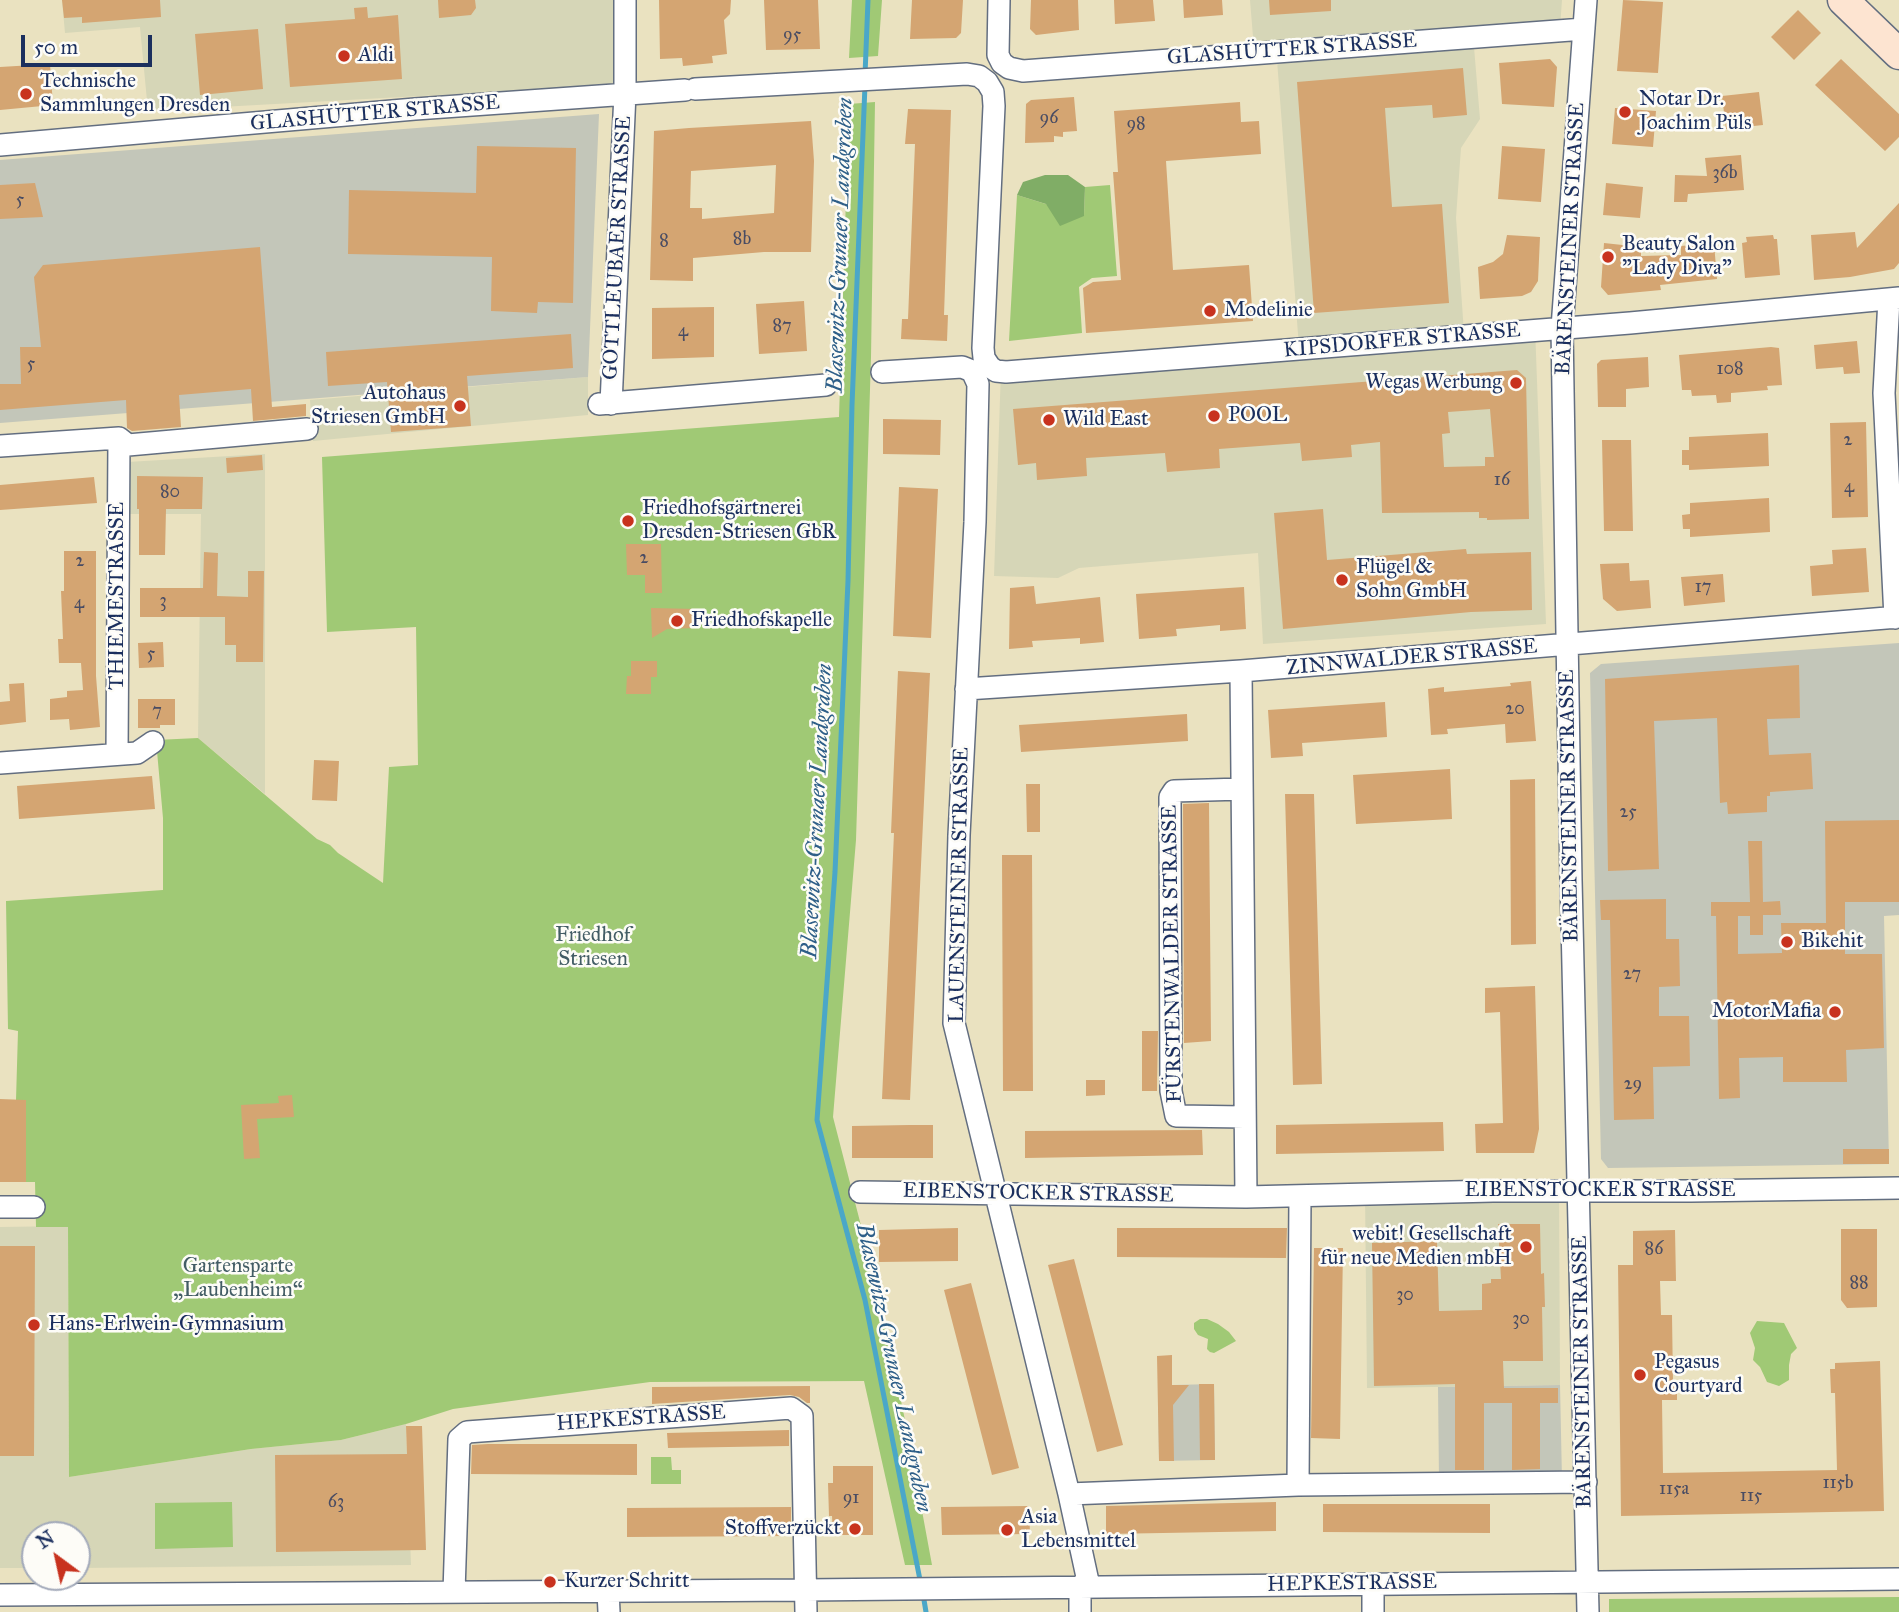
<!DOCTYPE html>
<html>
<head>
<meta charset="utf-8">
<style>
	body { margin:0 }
	#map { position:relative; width:1899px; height:1612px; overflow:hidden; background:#eae2c0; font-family:"IM FELL Great Primer",serif }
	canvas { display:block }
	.north { position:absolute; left:21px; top:1521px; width:70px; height:70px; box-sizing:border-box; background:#fdfcf7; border:2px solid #a3aaba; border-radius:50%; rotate:327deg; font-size:19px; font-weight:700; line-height:28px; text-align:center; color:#1b2f5e }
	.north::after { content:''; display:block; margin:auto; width:24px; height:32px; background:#c8321e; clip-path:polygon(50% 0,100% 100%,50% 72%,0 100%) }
	.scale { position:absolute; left:21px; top:35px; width:131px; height:32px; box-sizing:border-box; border:4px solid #1b2f5e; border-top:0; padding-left:9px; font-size:21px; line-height:24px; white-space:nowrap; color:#1b2f5e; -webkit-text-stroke:5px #fdfcf7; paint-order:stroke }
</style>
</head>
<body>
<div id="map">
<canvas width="1899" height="1612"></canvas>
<div class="north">N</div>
<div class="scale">50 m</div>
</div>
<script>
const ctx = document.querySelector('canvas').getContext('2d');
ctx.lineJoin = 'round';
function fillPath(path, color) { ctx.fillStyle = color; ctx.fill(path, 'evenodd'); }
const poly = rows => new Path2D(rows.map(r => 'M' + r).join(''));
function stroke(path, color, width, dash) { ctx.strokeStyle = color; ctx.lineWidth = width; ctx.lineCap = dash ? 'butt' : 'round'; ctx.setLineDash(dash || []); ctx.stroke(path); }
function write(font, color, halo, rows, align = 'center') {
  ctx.font = font + ' "IM FELL Great Primer",serif'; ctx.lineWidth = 5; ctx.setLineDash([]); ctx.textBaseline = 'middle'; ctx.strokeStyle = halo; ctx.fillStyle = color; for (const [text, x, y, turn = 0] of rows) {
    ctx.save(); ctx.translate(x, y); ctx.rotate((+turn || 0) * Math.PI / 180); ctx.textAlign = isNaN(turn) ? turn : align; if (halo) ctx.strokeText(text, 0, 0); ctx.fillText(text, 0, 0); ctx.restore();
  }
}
fillPath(poly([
	[62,0,617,0,620,85,148,111,140,27,65,33],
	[1250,0,1562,0,1560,28,1473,35,1480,119,1461,148,1456,218,1464,333,1535,327,1546,624,1263,644,1258,553,1079,568,1058,578,994,576,1001,369,1299,347,1276,47,1254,49],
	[588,377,588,415,313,441,310,400],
	[265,454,265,794,198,738,201,514,127,514,127,462],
	[1559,1187,1560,1385,1367,1388,1365,1191],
	[68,1226,69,1477,251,1449,341,1440,406,1424,411,1565,77,1568,77,1535,35,1535,35,1568,0,1568,0,1227]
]), '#d6d6b7');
fillPath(poly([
	[599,114,588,377,0,423,0,160],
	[1899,643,1899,915,1884,916,1889,1164,1608,1168,1601,1159,1590,673,1601,664],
	[1214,1384,1215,1460,1159,1461,1158,1397,1173,1396,1173,1385],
	[1560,1385,1562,1480,1439,1481,1438,1387]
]), '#c3c6b9');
fillPath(poly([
	[852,0,882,0,878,56,849,58],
	[875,102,871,357,856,840,833,1117,882,1307,908,1435,932,1565,905,1565,864,1381,650,1382,453,1409,406,1424,341,1440,251,1449,69,1477,68,1227,36,1227,35,1182,26,1182,26,1101,16,1100,18,1031,8,1029,6,901,163,890,163,818,156,740,198,738,317,839,330,845,338,853,383,883,389,767,418,765,416,627,327,632,322,457,839,417,849,104],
	[1110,185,1117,276,1092,278,1079,287,1082,333,1009,341,1017,195,1084,216,1085,187],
	[1200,1319,1207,1319,1218,1324,1229,1332,1236,1341,1214,1353,1210,1352,1207,1349,1208,1339,1198,1335,1194,1329,1194,1323],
	[1757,1321,1784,1323,1797,1348,1791,1354,1789,1365,1789,1380,1779,1386,1767,1382,1760,1367,1753,1360,1755,1348,1750,1333],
	[651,1457,671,1457,672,1470,681,1470,681,1484,651,1484],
	[232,1502,233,1547,155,1549,155,1503],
	[1899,1597,1899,1612,1609,1612,1609,1599]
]), '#a0c975');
fillPath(poly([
	[1045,175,1068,175,1085,187,1084,216,1060,226,1046,204,1017,195,1023,182]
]), '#80ad66');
stroke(poly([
	[865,75,868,0],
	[865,85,852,405,848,581,835,872,817,1120,865,1300,921,1585],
	[923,1594,926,1612]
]), '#4aa7c8', 5);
fillPath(poly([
	[62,0,160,0,161,17,82,23,82,17,64,18],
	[438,0,475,0,476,8,471,15,439,18],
	[659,0,731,0,730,14,724,20,727,54,712,56,713,63,683,66,682,58,660,59],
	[764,0,818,0,820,49,766,50],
	[912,0,963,0,961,33,956,38,910,39],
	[1031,0,1078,0,1079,30,1036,35,1030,29],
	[1114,0,1153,0,1155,21,1115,24],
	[1183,0,1222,0,1223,15,1184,18],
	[1269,0,1331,0,1331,11,1270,15],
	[1623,0,1663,2,1658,73,1617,71],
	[367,7,368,18,398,15,402,79,290,87,285,24,355,19,354,8],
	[1798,10,1821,33,1794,60,1771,37],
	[258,29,263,89,200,95,195,34],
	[1550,59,1557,67,1554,107,1502,104,1499,63],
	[1841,59,1899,114,1899,137,1885,151,1815,85],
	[50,64,53,105,0,110,0,67],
	[1463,68,1467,115,1433,118,1432,105,1385,108,1392,207,1442,204,1449,303,1314,313,1297,82],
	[1759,92,1763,125,1726,129,1722,96],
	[1074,97,1077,131,1063,132,1063,137,1054,136,1054,142,1025,143,1026,104,1031,100],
	[1240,102,1241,122,1259,121,1261,154,1166,161,1173,270,1249,265,1253,321,1086,333,1083,288,1093,282,1121,280,1113,172,1118,172,1114,111],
	[1615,108,1656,111,1653,147,1612,144],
	[908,109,951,110,944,315,948,315,947,341,901,339,902,319,908,319,915,144,905,144],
	[811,121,814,161,811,252,764,252,693,258,693,281,650,280,654,131,689,128],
	[776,165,774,213,702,219,702,208,690,208,691,171],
	[477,146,576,148,573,303,538,302,537,313,491,311,492,257,348,254,349,190,476,193],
	[1502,146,1545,149,1541,202,1498,199],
	[1741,155,1744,190,1688,194,1687,202,1674,202,1675,175,1707,176,1705,158],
	[35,183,43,217,0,219,0,185],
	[1606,183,1643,187,1640,218,1603,215],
	[1899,203,1899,263,1894,269,1850,277,1814,280,1811,235,1855,232,1857,248],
	[1507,235,1540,237,1538,281,1531,292,1522,296,1480,299,1478,267,1493,262,1503,254],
	[1773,235,1774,239,1777,239,1780,275,1745,278,1742,243,1747,242,1746,237],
	[1604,243,1641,247,1641,256,1681,255,1681,246,1714,243,1717,279,1660,285,1661,290,1608,295,1601,287],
	[260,247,272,407,306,404,306,416,253,421,251,389,179,395,181,427,132,431,127,428,126,400,0,410,0,384,21,384,20,347,41,347,34,277,43,265],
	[804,301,807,351,759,354,756,304],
	[714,307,714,357,652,359,652,308],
	[571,334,573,368,467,376,471,426,391,432,387,382,328,386,326,352],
	[1857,341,1860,373,1844,374,1843,367,1816,369,1814,345],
	[1771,347,1779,348,1782,385,1767,386,1768,390,1731,393,1731,402,1717,403,1716,395,1692,396,1691,390,1682,390,1679,355],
	[1648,357,1649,387,1626,389,1626,407,1598,407,1597,364,1601,360],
	[1517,370,1526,378,1529,519,1487,520,1487,518,1479,518,1479,512,1382,513,1380,442,1351,445,1352,457,1302,461,1300,443,1219,449,1220,468,1167,472,1165,453,1086,458,1087,476,1037,480,1036,463,1018,465,1013,409],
	[1490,409,1494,457,1485,457,1485,466,1444,467,1442,434,1450,433,1448,412],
	[883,419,941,420,940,455,883,454],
	[1866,422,1868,517,1832,518,1830,423],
	[1768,433,1769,466,1689,470,1689,465,1682,465,1682,450,1689,450,1689,437],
	[1602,440,1631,440,1633,531,1604,531],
	[262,455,263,470,227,473,226,458],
	[137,476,203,477,202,509,166,509,165,555,139,555,139,509,137,509],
	[94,477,97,503,0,510,0,485],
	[899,487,938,489,931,638,893,636],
	[1769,498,1770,532,1690,537,1690,529,1683,529,1682,515,1690,514,1690,503],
	[1323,509,1327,560,1466,549,1467,554,1531,552,1532,610,1471,612,1283,629,1274,513],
	[626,544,661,544,662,593,645,593,645,575,627,575],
	[1866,548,1869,592,1812,596,1810,566,1833,564,1832,550],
	[64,551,96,551,96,676,100,727,70,730,69,719,50,720,50,699,67,697,67,691,83,690,81,663,59,663,58,639,63,639,61,591,64,591],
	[204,552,218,553,217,596,248,597,248,571,264,571,263,662,236,662,236,645,225,645,225,617,140,617,140,588,203,588],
	[1629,563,1630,581,1649,580,1651,608,1617,611,1603,599,1600,564],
	[1723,574,1725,602,1684,606,1681,577],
	[1034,586,1036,604,1100,597,1104,642,1080,644,1080,638,1032,641,1033,647,1009,649,1010,588],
	[1244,587,1246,629,1220,631,1220,625,1176,629,1177,636,1139,639,1136,594],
	[651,608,697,609,703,614,704,619,703,623,696,628,667,629,652,638],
	[163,642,164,667,139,668,138,643],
	[631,661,657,661,657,677,651,677,651,694,626,694,627,676,631,676],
	[1799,665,1800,718,1767,719,1769,755,1811,753,1813,789,1770,792,1770,796,1767,796,1767,812,1728,814,1727,802,1720,803,1717,718,1654,721,1659,869,1608,871,1605,679],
	[898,671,930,673,910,1100,882,1099,894,833,891,833],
	[1531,681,1536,741,1506,743,1505,724,1447,729,1448,734,1431,735,1428,689,1444,687,1444,692,1511,686,1510,683],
	[24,683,26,722,0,725,0,702,10,701,9,684],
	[138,699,175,699,175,725,160,725,160,728,138,728],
	[1385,702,1387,737,1302,743,1303,756,1271,758,1268,710],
	[1187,714,1188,741,1021,752,1019,725],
	[314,760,339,761,337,801,312,800],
	[1450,769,1452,819,1356,824,1353,775],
	[152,776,155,809,19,819,17,786],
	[1535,779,1536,944,1511,945,1510,780],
	[1026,784,1040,784,1040,832,1027,832],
	[1285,794,1314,794,1322,1084,1293,1085],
	[1209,803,1211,1041,1184,1043,1183,804],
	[1899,820,1899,902,1845,902,1845,954,1882,954,1884,1048,1846,1050,1847,1082,1783,1082,1783,1057,1739,1058,1740,1098,1719,1099,1716,916,1711,916,1711,902,1750,902,1748,841,1762,841,1763,902,1780,901,1781,915,1763,915,1763,935,1750,935,1750,916,1738,916,1738,954,1782,953,1781,923,1826,923,1825,821],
	[1002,855,1032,855,1033,1091,1003,1091],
	[1666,899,1666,939,1679,939,1680,986,1659,987,1659,1016,1689,1016,1690,1066,1653,1067,1654,1119,1614,1120,1610,920,1601,920,1600,900],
	[1535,986,1539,1129,1534,1153,1476,1153,1475,1124,1503,1123,1500,1012,1485,1013,1485,988],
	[1142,1031,1158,1031,1157,1091,1142,1091],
	[1086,1080,1105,1080,1105,1095,1086,1096],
	[292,1095,294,1117,257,1119,260,1158,244,1159,241,1105,279,1103,278,1096],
	[0,1099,26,1100,26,1182,0,1182],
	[1443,1122,1444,1151,1276,1154,1276,1125],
	[909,1125,933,1125,933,1158,852,1158,852,1126],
	[1202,1130,1203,1155,1025,1158,1025,1131],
	[1843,1149,1889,1149,1889,1164,1843,1164],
	[1498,1224,1540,1224,1541,1274,1544,1273,1545,1307,1542,1307,1543,1361,1503,1361,1504,1388,1558,1388,1558,1403,1540,1403,1540,1469,1512,1470,1512,1403,1484,1403,1484,1470,1455,1470,1455,1384,1374,1386,1372,1243,1437,1241,1439,1311,1482,1310,1482,1284,1491,1283,1491,1279,1501,1279],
	[958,1228,958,1261,879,1262,879,1230],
	[1117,1228,1287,1228,1286,1258,1117,1257],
	[1841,1229,1877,1229,1877,1307,1847,1308,1841,1300],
	[1675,1230,1676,1281,1660,1281,1661,1315,1672,1315,1673,1383,1677,1383,1677,1400,1662,1400,1663,1473,1837,1470,1835,1393,1831,1393,1830,1369,1835,1369,1835,1363,1880,1361,1884,1511,1621,1516,1618,1265,1633,1265,1633,1231],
	[0,1246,35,1246,34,1456,0,1456],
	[1314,1248,1343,1248,1340,1439,1311,1438],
	[1074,1259,1123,1445,1097,1452,1048,1265],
	[971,1283,1019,1468,992,1475,944,1290],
	[1172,1355,1172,1385,1189,1385,1173,1405,1174,1461,1159,1461,1157,1356],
	[1199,1384,1214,1384,1215,1460,1200,1460],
	[810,1386,810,1403,807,1403,799,1397,790,1395,652,1404,652,1387],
	[406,1426,422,1426,426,1550,276,1552,275,1455,407,1454],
	[789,1430,789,1446,668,1448,667,1433],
	[488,1444,637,1444,637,1475,471,1474,472,1445],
	[833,1466,873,1466,873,1535,833,1535,832,1516,829,1516,828,1483,833,1483],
	[1276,1502,1276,1531,1106,1534,1106,1506],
	[1323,1504,1490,1504,1490,1533,1323,1532],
	[1029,1506,1030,1534,942,1535,941,1507],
	[791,1507,791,1536,627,1537,627,1508]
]), '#d4a572');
const minor = poly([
	[999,0,998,55,1002,63,1009,68,1023,71,1584,29],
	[1586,0,1562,328,1571,880,1588,1612],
	[695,89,967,74,979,76,987,82,993,92,994,106,983,348,984,358,990,367,996,371,1006,372,1630,323,1899,298],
	[0,145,415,109,685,90],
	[1889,299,1884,393,1895,618],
	[882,372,962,367,972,371,978,384,975,522,959,835,954,1023,1069,1494,1089,1586],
	[599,404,826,385],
	[611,404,625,93,625,0],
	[0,446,119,438,128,445,307,429],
	[1241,671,1246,1197],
	[966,689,1241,671,1899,617],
	[117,754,119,438],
	[0,763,137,753,153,742],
	[1242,789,1174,791,1170,797,1171,1091,1176,1116,1245,1117],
	[860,1192,1246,1197,1493,1191,1691,1191,1899,1188],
	[0,1207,34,1207],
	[1298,1485,1300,1196],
	[1069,1494,1298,1485,1586,1482],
	[1373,1584,1373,1612],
	[1080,1586,1080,1612],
	[608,1591,609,1612],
	[454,1592,459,1439,467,1432,791,1408,802,1416,806,1612],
	[0,1595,805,1590,1899,1579]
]);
const secondary = poly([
	[1843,0,1899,54]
]);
stroke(minor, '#636e80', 24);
stroke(secondary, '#636e80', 33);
stroke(minor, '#fff', 21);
stroke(secondary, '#fde4d1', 30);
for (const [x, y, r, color] of [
	[344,56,7,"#c8321e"],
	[26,94,7,"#c8321e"],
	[1625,112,7,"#c8321e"],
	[1608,257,7,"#c8321e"],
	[1210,311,7,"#c8321e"],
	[1516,383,7,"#c8321e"],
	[460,406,7,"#c8321e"],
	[1214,416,7,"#c8321e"],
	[1049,420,7,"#c8321e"],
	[628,521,7,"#c8321e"],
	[1342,580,7,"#c8321e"],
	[677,621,7,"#c8321e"],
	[1787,942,7,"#c8321e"],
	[1835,1012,7,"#c8321e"],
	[1526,1247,7,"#c8321e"],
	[34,1325,7,"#c8321e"],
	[1640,1375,7,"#c8321e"],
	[855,1529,7,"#c8321e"],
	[1007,1530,7,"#c8321e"],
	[550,1582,7,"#c8321e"]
]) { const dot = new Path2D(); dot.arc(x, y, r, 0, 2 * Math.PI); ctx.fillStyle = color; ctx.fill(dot); stroke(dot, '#fdfcf7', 2.5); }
write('18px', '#494c63', null, [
	["95",792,36],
	["96",1049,119],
	["98",1136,125],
	["36b",1725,174],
	["5",20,201],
	["8b",742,240],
	["8",664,242],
	["87",782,327],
	["4",683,332],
	["5",31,365],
	["108",1730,370],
	["2",1848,441],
	["16",1502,481],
	["4",1849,488],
	["80",170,493],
	["2",644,559],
	["2",80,562],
	["17",1703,588],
	["3",163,602],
	["4",79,604],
	["5",151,655],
	["20",1515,710],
	["7",157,712],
	["25",1628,813],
	["27",1632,975],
	["29",1633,1085],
	["86",1654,1250],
	["88",1859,1284],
	["30",1405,1296],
	["30",1521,1320],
	["115b",1838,1484],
	["115a",1674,1490],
	["115",1751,1497],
	["91",851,1499],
	["63",336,1503]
]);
write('21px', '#1b2f5e', '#fdfcf7', [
	["GLASHÜTTER STRASSE",1292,50,-4],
	["GLASHÜTTER STRASSE",375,114,-5],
	["BÄRENSTEINER STRASSE",1571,239,-87],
	["GOTTLEUBAER STRASSE",618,248,-87],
	["KIPSDORFER STRASSE",1402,341,-5],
	["THIEMESTRASSE",118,596,-90],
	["ZINNWALDER STRASSE",1412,658,-5],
	["BÄRENSTEINER STRASSE",1570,806,-91],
	["LAUENSTEINER STRASSE",960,885,-89],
	["FÜRSTENWALDER STRASSE",1173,954,-91],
	["EIBENSTOCKER STRASSE",1600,1191],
	["EIBENSTOCKER STRASSE",1038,1194,1],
	["BÄRENSTEINER STRASSE",1583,1372,-91],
	["HEPKESTRASSE",641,1419,-4],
	["HEPKESTRASSE",1352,1584,-1]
]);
write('21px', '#1b2f5e', '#fdfcf7', [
	["Aldi",358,56],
	["Technische",40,82],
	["Sammlungen Dresden",40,106],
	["Notar Dr.",1639,100],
	["Joachim Püls",1639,124],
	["Beauty Salon",1622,245],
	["\"Lady Diva\"",1622,269],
	["Modelinie",1224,311],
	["Wegas Werbung",1502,383,"right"],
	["Autohaus",446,394,"right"],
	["Striesen GmbH",446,418,"right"],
	["POOL",1228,416],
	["Wild East",1063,420],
	["Friedhofsgärtnerei",642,509],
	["Dresden-Striesen GbR",642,533],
	["Flügel &",1356,568],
	["Sohn GmbH",1356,592],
	["Friedhofskapelle",691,621],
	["Bikehit",1801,942],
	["MotorMafia",1821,1012,"right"],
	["webit! Gesellschaft",1512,1235,"right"],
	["für neue Medien mbH",1512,1259,"right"],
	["Hans-Erlwein-Gymnasium",48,1325],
	["Pegasus",1654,1363],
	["Courtyard",1654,1387],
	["Asia",1021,1518],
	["Lebensmittel",1021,1542],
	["Stoffverzückt",841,1529,"right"],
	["Kurzer Schritt",564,1582]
], 'left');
write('21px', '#435d65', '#fdfcf7', [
	["Friedhof",593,936],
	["Striesen",593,960],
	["Gartensparte",238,1267],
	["„Laubenheim“",238,1291]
]);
write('italic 23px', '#2e5f88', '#fdfcf7', [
	["Blasewitz‐Grunaer Landgraben",841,245,-88],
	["Blasewitz‐Grunaer Landgraben",818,811,-87],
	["Blasewitz‐Grunaer Landgraben",893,1368,78]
]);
</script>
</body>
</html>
